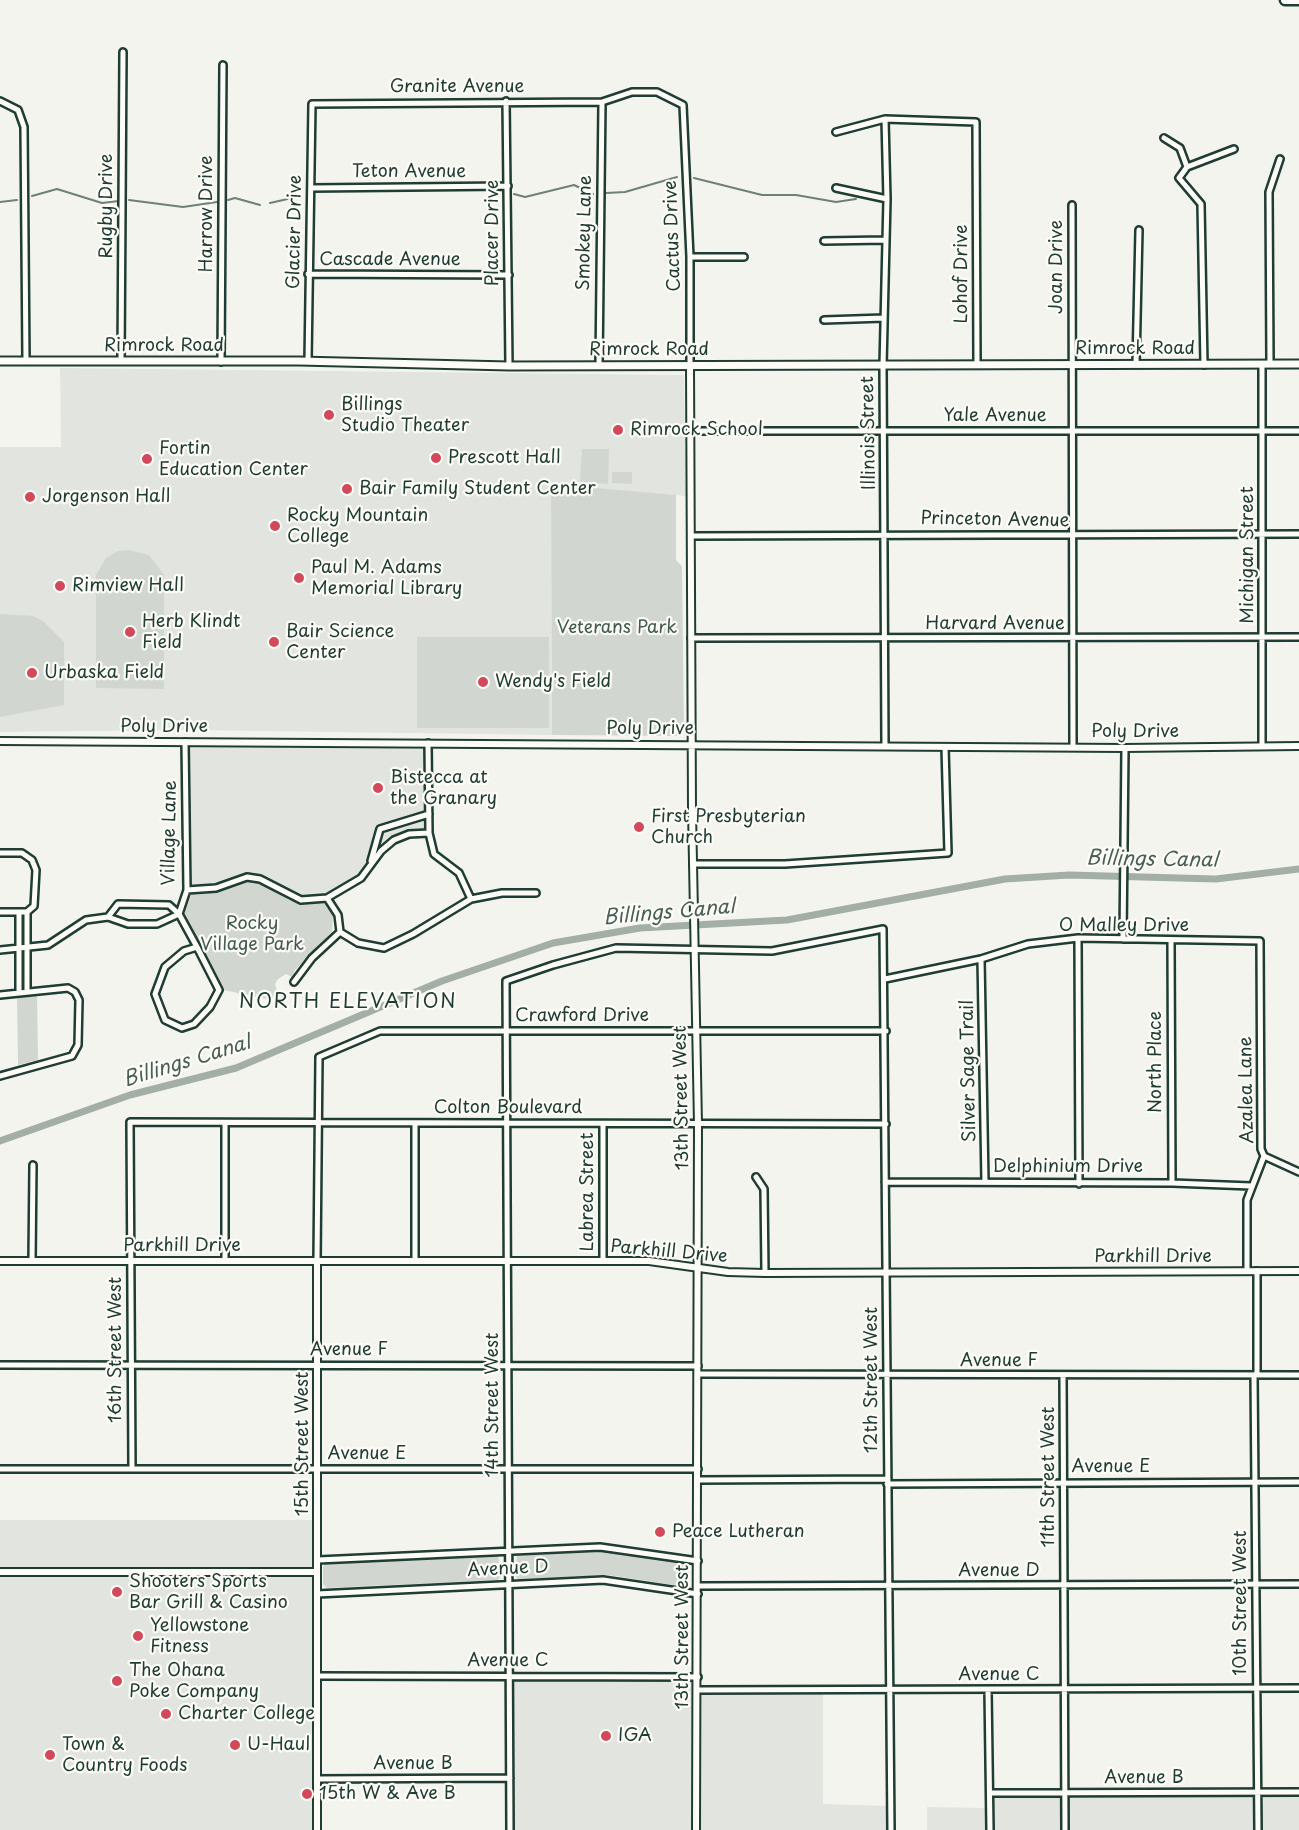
<!DOCTYPE html>
<html>
<head>
<meta charset="utf-8">
<style>
	body { margin:0 }
	canvas { display:block; background:#f4f4ef }
</style>
</head>
<body>
<canvas width="1299" height="1830"></canvas>
<script>
const ctx = document.querySelector('canvas').getContext('2d');
ctx.lineJoin = 'round';
function fillPath(path, color) { ctx.fillStyle = color; ctx.fill(path, 'evenodd'); }
const poly = rows => new Path2D(rows.map(r => 'M' + r).join(''));
function stroke(path, color, width, dash) { ctx.strokeStyle = color; ctx.lineWidth = width; ctx.lineCap = dash ? 'butt' : 'round'; ctx.setLineDash(dash || []); ctx.stroke(path); }
function write(font, color, halo, rows, align = 'center') {
  ctx.font = font + ' "Playpen Sans",sans-serif'; ctx.lineWidth = 4.5; ctx.setLineDash([]); ctx.textBaseline = 'middle'; ctx.strokeStyle = halo; ctx.fillStyle = color; for (const [text, x, y, turn = 0] of rows) {
    ctx.save(); ctx.translate(x, y); ctx.rotate((+turn || 0) * Math.PI / 180); ctx.textAlign = isNaN(turn) ? turn : align; if (halo) ctx.strokeText(text, 0, 0); ctx.fillText(text, 0, 0); ctx.restore();
  }
}
fillPath(poly([
	[60,368,684,375,686,496,551,485,552,735,187,730,0,732,0,447,61,447],
	[185,742,428,743,429,833,409,834,394,840,351,884,327,898,301,900,267,882,247,877,222,885,187,890],
	[0,1520,319,1520,317,1830,0,1830],
	[510,1676,698,1677,698,1690,823,1690,823,1804,891,1806,891,1830,510,1830],
	[1299,1792,1299,1830,927,1830,927,1807,990,1808,990,1793]
]), '#e2e5df');
fillPath(poly([
	[582,449,609,449,608,484,580,482],
	[612,472,632,472,632,484,612,483],
	[551,484,676,495,676,560,682,566,684,731,680,736,552,735],
	[129,550,149,555,164,575,164,689,96,688,96,575,106,558,118,551],
	[0,614,33,616,43,621,64,642,64,705,0,717],
	[417,637,549,637,549,728,417,728],
	[244,880,263,883,289,900,301,903,324,903,333,914,332,932,295,970,292,977,286,974,278,979,275,984,277,991,272,1000,223,990,183,917,192,893,213,890],
	[37,994,38,1060,18,1065,17,996],
	[609,1550,685,1562,689,1566,689,1584,686,1587,608,1575,518,1579,515,1576,517,1555],
	[498,1555,501,1576,498,1580,327,1588,323,1584,323,1567,327,1562]
]), '#d1d6d1');
stroke(poly([
	[694,178,762,195,796,195,836,202,856,199],
	[606,193,625,192,677,177],
	[514,194,525,197,574,185,593,194],
	[32,196,57,189,102,203,119,201],
	[129,200,183,207,217,202],
	[228,200,235,198,260,205],
	[0,202,17,200],
	[270,203,301,196]
]), '#6e8179', 2);
stroke(poly([
	[0,1141,130,1095,236,1068,442,981,553,943,640,928,787,920,1005,879,1069,875,1216,879,1299,869]
]), '#a3aea7', 7);
const minor = poly([
	[0,101,18,110,24,127,26,361],
	[506,101,509,366],
	[836,132,885,119,976,122,977,364],
	[1164,138,1180,148,1187,167],
	[311,188,508,186],
	[836,188,887,199],
	[1072,205,1073,747],
	[824,241,885,240],
	[690,257,744,257],
	[308,274,509,275],
	[824,320,884,318],
	[121,361,123,52],
	[308,361,312,104,602,102,632,92,657,92,683,105,690,257,690,365],
	[221,362,223,65],
	[1136,364,1139,230],
	[1262,364,1262,746],
	[1270,364,1269,192,1280,159],
	[1204,365,1201,204,1179,178,1187,167,1234,149],
	[599,366,602,102],
	[691,431,1299,431],
	[691,536,1299,534],
	[691,638,1299,637],
	[428,743,429,833,434,854,459,873,471,899],
	[885,746,883,366,887,199,885,119],
	[0,853,22,853,32,860,36,870,34,906,27,912,0,912],
	[371,861,380,829,429,814],
	[693,864,785,864,948,853,945,747],
	[187,890,216,888,247,877,260,879,301,900,327,898,361,878,381,851,394,840,409,834,429,833],
	[19,912,19,992],
	[27,912,27,991],
	[108,917,118,904,169,905,179,914,197,947],
	[340,932,358,943,384,948,413,934,471,899,502,893,536,893],
	[1078,938,1079,1184],
	[1123,939,1125,748],
	[1171,941,1172,1183],
	[197,947,219,990,210,1007,194,1024,182,1028,165,1020,155,994,165,967,184,951,197,947],
	[0,950,48,945,86,920,108,917,128,924,157,924,179,914,187,890,185,742],
	[981,959,985,1182],
	[885,979,981,959,1028,944,1078,938,1260,941,1261,1149,1264,1156,1247,1200,1247,1271],
	[294,982,312,958,340,932,338,915,327,898],
	[0,995,68,988,75,992,79,1000,78,1045,72,1056,0,1076],
	[225,1123,225,1261],
	[415,1123,415,1261],
	[1264,1156,1299,1172],
	[756,1177,764,1189,765,1273],
	[885,1182,1172,1183,1251,1186],
	[32,1261,33,1165],
	[317,1261,319,1057,380,1031,886,1031],
	[603,1261,603,1124],
	[1257,1271,1257,1375],
	[0,1365,698,1366],
	[698,1374,1299,1375],
	[1063,1375,1065,1830],
	[1254,1375,1258,1830],
	[0,1469,698,1469],
	[132,1469,130,1122,886,1124],
	[698,1480,887,1479],
	[887,1484,1299,1482],
	[318,1560,600,1547,698,1561],
	[698,1586,1299,1584],
	[317,1594,603,1580,698,1594],
	[317,1676,698,1677],
	[698,1690,1299,1688],
	[988,1690,990,1830],
	[317,1779,510,1778],
	[990,1793,1299,1792],
	[510,1830,506,981,553,965,616,948,772,951,883,929,891,1830]
]);
const tertiary = poly([
	[690,365,692,810,698,1124,696,1830],
	[0,741,1125,748,1299,746],
	[0,1261,649,1261,728,1272,765,1273,1299,1271],
	[0,1572,317,1572],
	[317,1830,317,1261]
]);
const secondary = poly([
	[0,361,299,361,509,366,1299,364]
]);
const trunk = poly([
	[1285,0,1299,0]
]);
stroke(minor, '#1f3d34', 10);
stroke(tertiary, '#1f3d34', 10);
stroke(secondary, '#1f3d34', 11);
stroke(trunk, '#1f3d34', 13);
stroke(minor, '#fdfcf7', 5);
stroke(tertiary, '#fdfcf7', 6);
stroke(secondary, '#fdfcf7', 7);
stroke(trunk, '#fdfcf7', 8);
for (const [x, y, r, color] of [
	[329,415,6,"#d1495b"],
	[618,430,6,"#d1495b"],
	[436,458,6,"#d1495b"],
	[147,459,6,"#d1495b"],
	[347,489,6,"#d1495b"],
	[30,497,6,"#d1495b"],
	[275,526,6,"#d1495b"],
	[299,578,6,"#d1495b"],
	[60,586,6,"#d1495b"],
	[130,632,6,"#d1495b"],
	[274,642,6,"#d1495b"],
	[32,673,6,"#d1495b"],
	[483,682,6,"#d1495b"],
	[378,788,6,"#d1495b"],
	[639,827,6,"#d1495b"],
	[660,1532,6,"#d1495b"],
	[117,1592,6,"#d1495b"],
	[138,1636,6,"#d1495b"],
	[117,1681,6,"#d1495b"],
	[166,1714,6,"#d1495b"],
	[606,1736,6,"#d1495b"],
	[235,1745,6,"#d1495b"],
	[50,1755,6,"#d1495b"],
	[307,1794,6,"#d1495b"]
]) { const dot = new Path2D(); dot.arc(x, y, r, 0, 2 * Math.PI); ctx.fillStyle = color; ctx.fill(dot); stroke(dot, '#fdfcf7', 2); }
write('18px', '#1f3d34', '#fdfcf7', [
	["Granite Avenue",457,87],
	["Teton Avenue",409,172],
	["Rugby Drive",107,206,-90],
	["Harrow Drive",207,214,-90],
	["Glacier Drive",295,232,-89],
	["Placer Drive",493,233,-90],
	["Smokey Lane",585,233,-89],
	["Cactus Drive",673,236,-92],
	["Cascade Avenue",390,260],
	["Joan Drive",1057,267,-90],
	["Lohof Drive",962,274,-90],
	["Rimrock Road",164,346],
	["Rimrock Road",1135,349],
	["Rimrock Road",649,350],
	["Yale Avenue",995,416],
	["Illinois Street",869,433,-91],
	["Princeton Avenue",995,520,1],
	["Michigan Street",1248,555,-90],
	["Harvard Avenue",995,624],
	["Poly Drive",164,727],
	["Poly Drive",650,729],
	["Poly Drive",1135,732],
	["Village Lane",170,833,-89],
	["O Malley Drive",1124,926],
	["Crawford Drive",582,1016],
	["North Place",1156,1062,-90],
	["Silver Sage Trail",969,1071,-91],
	["Azalea Lane",1247,1090,-91],
	["13th Street West",682,1098,-91],
	["Colton Boulevard",508,1108],
	["Delphinium Drive",1068,1167],
	["Labrea Street",588,1192,-90],
	["Parkhill Drive",182,1246],
	["Parkhill Drive",669,1252,5],
	["Parkhill Drive",1153,1257],
	["16th Street West",116,1350,-90],
	["Avenue F",349,1350],
	["Avenue F",999,1361],
	["12th Street West",872,1380,-90],
	["14th Street West",493,1405,-90],
	["15th Street West",303,1444,-90],
	["Avenue E",367,1454],
	["Avenue E",1111,1467],
	["11th Street West",1049,1477,-90],
	["Avenue D",508,1569,-3],
	["Avenue D",999,1571],
	["10th Street West",1241,1603,-90],
	["13th Street West",683,1637,-90],
	["Avenue C",508,1661],
	["Avenue C",999,1675],
	["Avenue B",413,1764],
	["Avenue B",1144,1778]
]);
write('18px', '#1f3d34', '#fdfcf7', [
	["Billings",341,405],
	["Studio Theater",341,426],
	["Rimrock School",630,430],
	["Fortin",159,449],
	["Education Center",159,470],
	["Prescott Hall",448,458],
	["Bair Family Student Center",359,489],
	["Jorgenson Hall",42,497],
	["Rocky Mountain",287,516],
	["College",287,537],
	["Paul M. Adams",311,568],
	["Memorial Library",311,589],
	["Rimview Hall",72,586],
	["Herb Klindt",142,622],
	["Field",142,643],
	["Bair Science",286,632],
	["Center",286,653],
	["Urbaska Field",44,673],
	["Wendy's Field",495,682],
	["Bistecca at",390,778],
	["the Granary",390,799],
	["First Presbyterian",651,817],
	["Church",651,838],
	["Peace Lutheran",672,1532],
	["Shooters Sports",129,1582],
	["Bar Grill & Casino",129,1603],
	["Yellowstone",150,1626],
	["Fitness",150,1647],
	["The Ohana",129,1671],
	["Poke Company",129,1692],
	["Charter College",178,1714],
	["IGA",618,1736],
	["Town &",62,1745],
	["Country Foods",62,1766],
	["U-Haul",247,1745],
	["15th W & Ave B",319,1794]
], 'left');
write('18px', '#435c53', '#fdfcf7', [
	["Veterans Park",617,628],
	["Rocky",252,924],
	["Village Park",252,945]
]);
write('italic 20px', '#475f56', '#fdfcf7', [
	["Billings Canal",1152,860,1],
	["Billings Canal",669,913,-5],
	["Billings Canal",187,1062,-17]
]);
ctx.letterSpacing = '1.5px';
write('20px', '#1f3d34', '#fdfcf7', [
	["NORTH ELEVATION",348,1002]
]);
ctx.letterSpacing = '0px';
</script>
</body>
</html>
